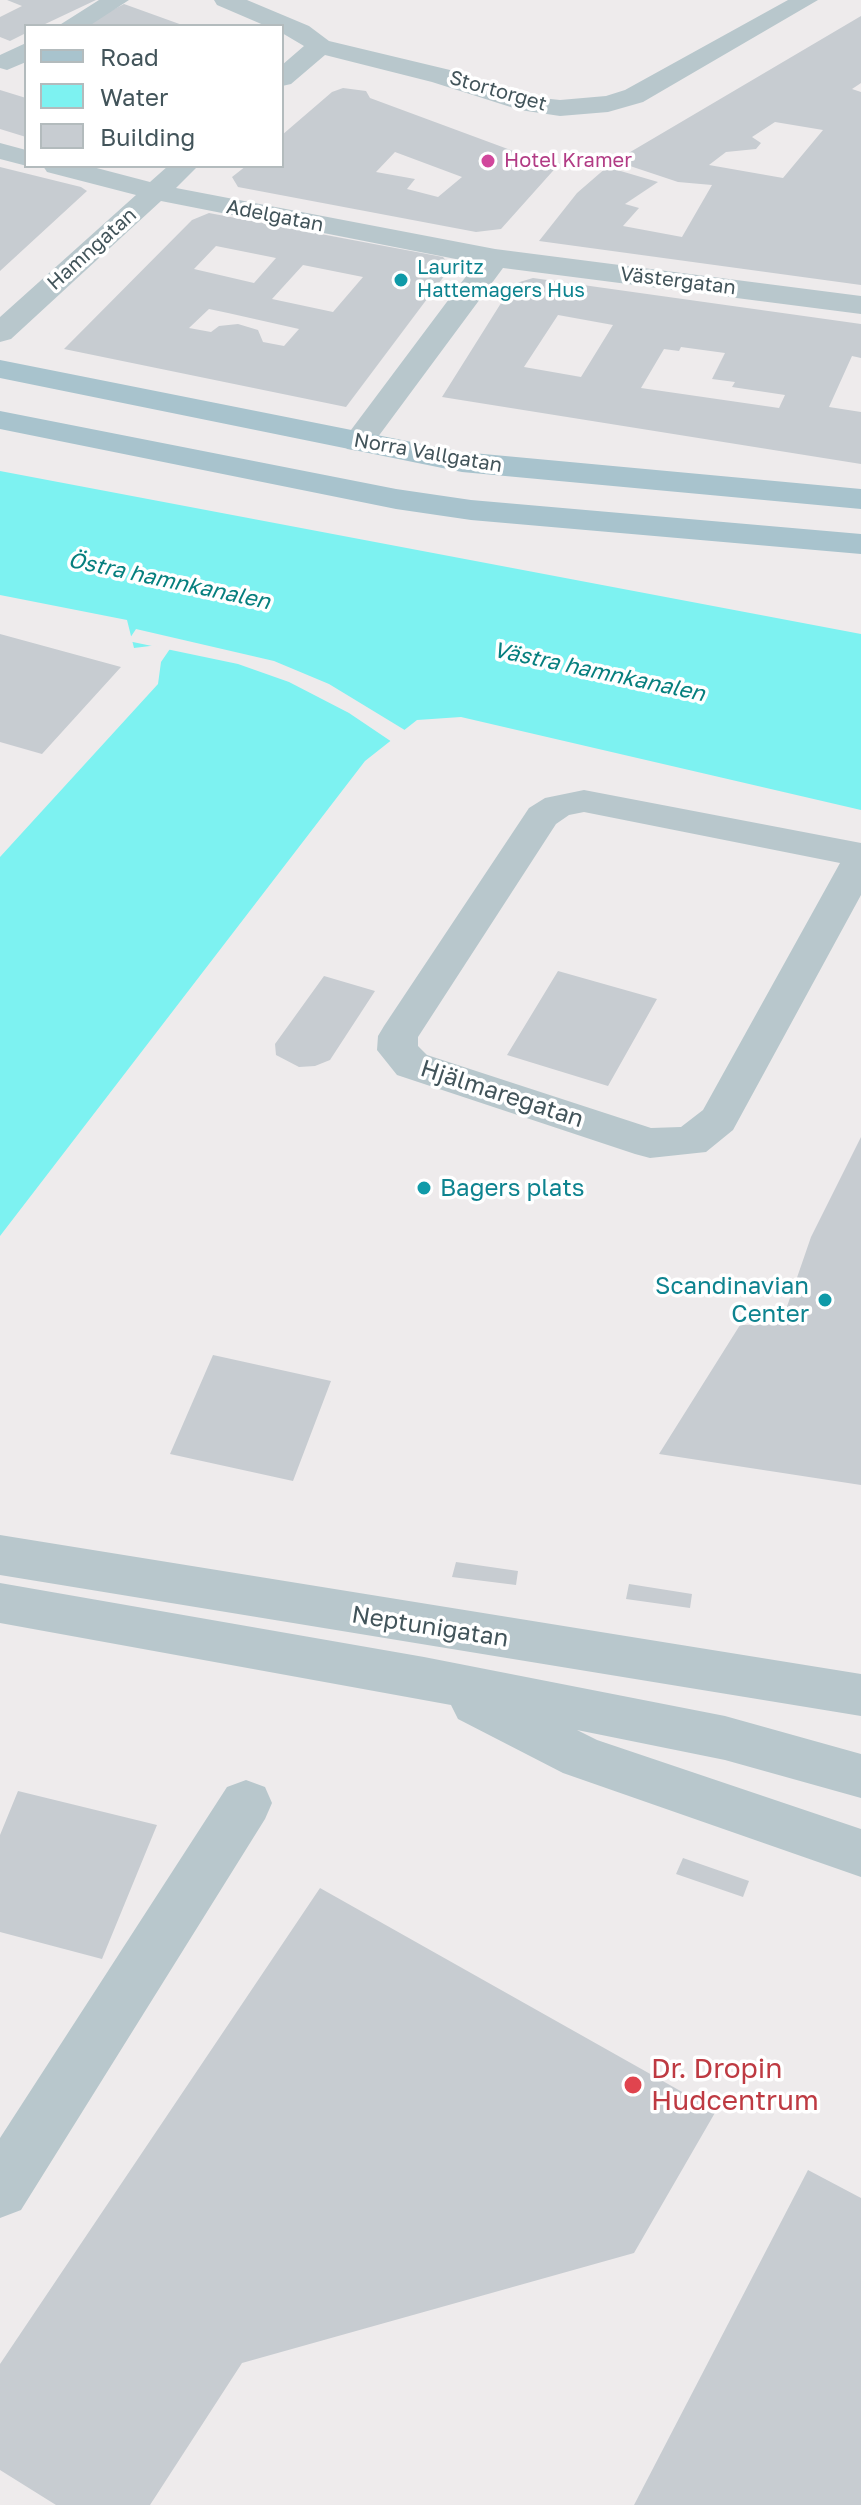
<!DOCTYPE html>
<html>
<head>
<meta charset="utf-8">
<style>
	body { margin:0 }
	#map { position:relative; width:861px; height:2505px; overflow:hidden; background:#eeebec; font-family:"Golos Text",sans-serif }
	canvas { display:block }
	.legend { position:absolute; left:24px; top:24px; width:260px; height:144px; box-sizing:border-box; background:#fff; border:2px solid #b3bbbd; margin:0; padding:10px 14px; list-style:none; font-size:24px; color:#42545a }
	.legend li { display:flex; align-items:center; gap:16px; height:40px }
	.legend b { width:40px; border:2px solid #b3bbbd }
</style>
</head>
<body>
<div id="map">
<canvas width="861" height="2505"></canvas>
<ul class="legend">
<li><b style="height:10px;background:#a8c3cd"></b>Road</li>
<li><b style="height:22px;background:#7df2f1"></b>Water</li>
<li><b style="height:22px;background:#c7ccd1"></b>Building</li>
</ul>
</div>
<script>
const ctx = document.querySelector('canvas').getContext('2d');
ctx.lineJoin = 'round';
function fillPath(path, color) { ctx.fillStyle = color; ctx.fill(path, 'evenodd'); }
const poly = rows => new Path2D(rows.map(r => 'M' + r).join(''));
function stroke(path, color, width, dash) { ctx.strokeStyle = color; ctx.lineWidth = width; ctx.lineCap = dash ? 'butt' : 'round'; ctx.setLineDash(dash || []); ctx.stroke(path); }
function write(font, color, halo, rows, align = 'center') {
  ctx.font = font + ' "Golos Text",sans-serif'; ctx.lineWidth = 7; ctx.setLineDash([]); ctx.textBaseline = 'middle'; ctx.strokeStyle = halo; ctx.fillStyle = color; for (const [text, x, y, turn = 0] of rows) {
    ctx.save(); ctx.translate(x, y); ctx.rotate((+turn || 0) * Math.PI / 180); ctx.textAlign = isNaN(turn) ? turn : align; if (halo) ctx.strokeText(text, 0, 0); ctx.fillText(text, 0, 0); ctx.restore();
  }
}
fillPath(poly([
	[0,471,861,634,861,810,461,717,417,720,365,761,0,1236,0,857,158,684,161,662,174,643,134,648,127,620,0,595]
]), '#7df2f1');
fillPath(poly([
	[136,629,274,661,329,684,408,732,392,742,349,713,289,682,238,664,128,641]
]), '#eeebec');
fillPath(poly([
	[7,0,96,0,41,26,26,26,26,33,10,41,0,37,0,17,22,6],
	[124,4,185,26,81,26],
	[861,16,861,83,852,89,861,92,861,285,539,241,577,193,607,167,658,182,625,204,639,208,623,226,682,237,712,185,678,182,615,161],
	[775,122,823,130,783,178,709,165,726,152,756,149,761,143,752,137],
	[343,88,366,91,370,98,524,155,536,154,560,163,501,229,476,232,238,187,232,177,246,166,282,166,282,135,332,92],
	[395,152,462,177,438,197,407,189,415,179,376,172],
	[0,90,26,98,26,137,0,129],
	[0,167,81,187,87,191,0,271],
	[209,213,443,257,451,267,346,407,64,349,192,220],
	[216,246,276,258,254,283,194,269],
	[303,265,363,277,333,312,272,299],
	[209,309,228,313,299,329,284,346,263,342,258,330,238,324,219,326,211,332,189,328],
	[533,278,861,324,861,358,852,356,829,407,861,412,861,464,442,397,513,284],
	[558,315,613,325,581,377,524,367],
	[681,347,725,353,712,379,735,382,732,387,785,395,779,408,641,388,664,349,679,351],
	[0,634,121,667,42,754,0,742],
	[558,971,657,999,608,1086,507,1055],
	[324,976,375,991,330,1060,315,1066,299,1067,276,1055,275,1044],
	[861,1137,861,1485,659,1454,740,1325,781,1324,811,1237],
	[213,1355,331,1381,293,1481,170,1454],
	[456,1562,518,1571,516,1585,452,1577],
	[629,1584,692,1594,690,1608,626,1599],
	[18,1791,157,1825,102,1959,0,1932,0,1835],
	[683,1858,749,1881,743,1897,676,1874],
	[320,1888,716,2111,634,2253,242,2363,150,2505,56,2505,0,2470,0,2364],
	[808,2170,861,2198,861,2505,634,2505]
]), '#c7ccd1');
fillPath(poly([
	[99,0,129,0,89,26,58,26,99,0],
	[214,0,247,0,309,26,329,41,450,70,532,97,560,100,606,96,625,90,788,0,818,0,643,102,608,112,560,116,520,110,432,82,325,55,291,84,282,86,282,65,304,46,282,33,282,26,266,26,217,5,214,0],
	[26,43,26,62,7,70,0,68,0,55,26,43],
	[0,143,26,150,27,166,0,159,0,143],
	[43,166,89,166,150,182,168,166,198,166,176,188,495,249,861,296,861,314,503,268,369,449,358,451,347,449,342,442,476,263,161,201,11,339,0,342,0,317,136,195,47,172,43,166],
	[584,790,861,843,861,895,733,1130,706,1152,650,1158,635,1154,397,1075,377,1050,378,1036,384,1026,529,808,545,798,584,790],
	[584,812,840,863,703,1110,681,1127,651,1128,427,1055,418,1046,418,1037,556,824,569,815,584,812],
	[0,1535,861,1674,861,1716,0,1575,0,1535],
	[0,1583,424,1657,725,1716,861,1754,861,1798,725,1760,577,1730,597,1740,861,1829,861,1877,563,1773,458,1719,451,1705,0,1623,0,1583],
	[246,1780,265,1787,272,1803,265,1819,21,2210,0,2218,0,2138,227,1787,246,1780]
]), '#b8c7cc');
fillPath(poly([
	[0,360,462,452,861,489,861,509,462,472,0,378,0,360],
	[0,411,396,489,471,500,861,534,861,554,471,520,396,509,0,429,0,411]
]), '#a8c3cd');
for (const [x, y, r, color] of [
	[488,161,8,"#d1479c"],
	[401,280,8,"#0f9aa8"],
	[424,1188,8,"#0f9aa8"],
	[825,1300,8,"#0f9aa8"],
	[633,2085,10,"#e0444e"]
]) { const dot = new Path2D(); dot.arc(x, y, r, 0, 2 * Math.PI); ctx.fillStyle = color; ctx.fill(dot); stroke(dot, '#fff', 3); }
write('20px', '#42545a', '#fff', [
	["Stortorget",498,91,16],
	["Adelgatan",275,216,11],
	["Hamngatan",92,249,-42],
	["Västergatan",678,281,7],
	["Norra Vallgatan",428,453,10]
]);
write('20px', '#b23c85', '#fff', [
	["Hotel Kramer",504,161]
], 'left');
write('20px', '#0d838f', '#fff', [
	["Lauritz",417,268],
	["Hattemagers Hus",417,291]
], 'left');
write('italic 22px', '#067f7e', '#fff', [
	["Östra hamnkanalen",169,581,12],
	["Västra hamnkanalen",599,672,12]
]);
write('24px', '#42545a', '#fff', [
	["Hjälmaregatan",502,1094,18],
	["Neptunigatan",430,1627,9]
]);
write('24px', '#0d838f', '#fff', [
	["Bagers plats",440,1188],
	["Scandinavian",809,1286,"right"],
	["Center",809,1314,"right"]
], 'left');
write('28px', '#be3a42', '#fff', [
	["Dr. Dropin",651,2069],
	["Hudcentrum",651,2101]
], 'left');
</script>
</body>
</html>
